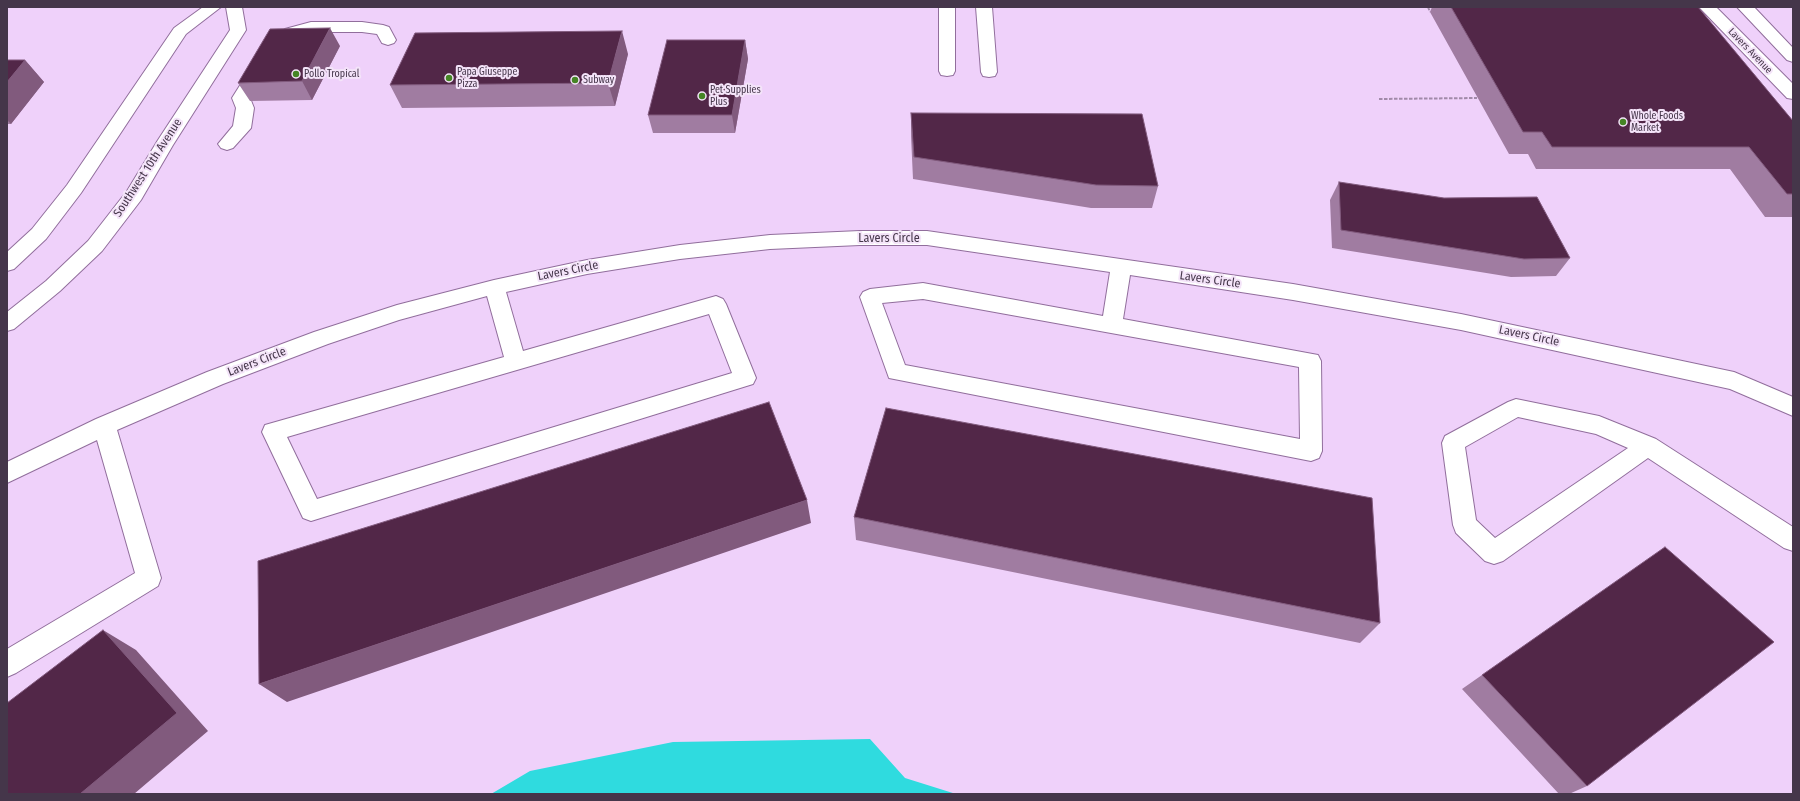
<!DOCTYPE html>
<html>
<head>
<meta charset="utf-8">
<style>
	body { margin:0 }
	#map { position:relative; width:1800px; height:801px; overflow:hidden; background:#efd1fa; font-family:"Fira Sans Condensed",sans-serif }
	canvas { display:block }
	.frame { position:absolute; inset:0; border:8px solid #45364a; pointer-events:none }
</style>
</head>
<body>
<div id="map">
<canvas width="1800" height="801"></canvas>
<div class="frame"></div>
</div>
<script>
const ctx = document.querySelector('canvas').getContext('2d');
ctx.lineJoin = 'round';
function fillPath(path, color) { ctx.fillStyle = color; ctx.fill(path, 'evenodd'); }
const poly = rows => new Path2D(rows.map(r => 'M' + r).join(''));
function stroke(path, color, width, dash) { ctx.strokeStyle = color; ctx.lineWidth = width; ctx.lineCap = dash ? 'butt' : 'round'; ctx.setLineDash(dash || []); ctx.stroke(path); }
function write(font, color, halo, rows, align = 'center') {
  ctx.font = font + ' "Fira Sans Condensed",sans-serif'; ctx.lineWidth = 4; ctx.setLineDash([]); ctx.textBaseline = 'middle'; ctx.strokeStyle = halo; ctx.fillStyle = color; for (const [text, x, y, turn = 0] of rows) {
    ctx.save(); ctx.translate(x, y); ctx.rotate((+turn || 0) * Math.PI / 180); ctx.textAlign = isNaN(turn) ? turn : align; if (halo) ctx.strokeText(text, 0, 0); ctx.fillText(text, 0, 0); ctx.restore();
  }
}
fillPath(poly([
	[870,739,905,778,956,794,491,794,530,771,673,742]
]), '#2fdbdf');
const minor = poly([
	[203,7,221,7,186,34,81,193,46,239,14,269,7,271,7,252,32,229,67,185,174,28,203,7],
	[226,7,242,7,246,30,173,145,141,200,102,251,60,291,14,329,7,331,7,312,46,281,88,241,127,191,158,140,230,30,226,7],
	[939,7,955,7,955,71,953,75,947,76,941,75,939,71,939,7],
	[976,7,992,7,997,72,995,76,989,77,983,76,981,72,976,7],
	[1699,7,1716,7,1793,84,1793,99,1787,98,1699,7],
	[1737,7,1754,7,1793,48,1793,62,1787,60,1737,7],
	[311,22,362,22,383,25,389,27,396,40,394,43,388,45,382,43,377,34,362,32,311,32,297,35,285,44,279,46,273,44,271,41,285,29,311,22],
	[260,62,266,63,268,67,250,98,254,108,251,128,233,148,227,150,221,148,218,144,233,126,236,108,232,98,254,63,260,62],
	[860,231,927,231,1293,284,1461,314,1734,372,1793,397,1793,416,1730,389,1461,330,1293,300,1130,275,1123,319,1318,355,1321,361,1322,451,1319,458,1311,461,889,378,860,297,863,292,870,289,923,283,1103,316,1110,272,927,245,860,245,770,249,680,259,587,274,506,292,523,351,716,296,723,299,726,304,756,378,753,384,311,521,303,518,262,432,265,425,504,357,487,296,399,320,328,344,223,384,117,430,161,578,158,586,16,673,7,677,7,649,135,573,97,440,7,483,7,462,96,419,207,372,314,332,397,305,494,280,587,260,680,245,770,235,860,231],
	[923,299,1299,367,1300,439,905,365,882,303,923,299],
	[709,314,732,373,317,499,287,437,709,314],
	[1516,399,1599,416,1656,439,1793,527,1793,551,1784,548,1648,458,1503,561,1494,564,1485,561,1456,533,1453,525,1442,443,1445,436,1508,402,1516,399],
	[1518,417,1596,434,1628,448,1495,538,1476,520,1465,447,1518,417]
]);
stroke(minor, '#916e9c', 2);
stroke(poly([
	[1428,7,1430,12],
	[1379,99,1477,98]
]), '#a18aa9', 2, [3.5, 1.5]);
fillPath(minor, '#fff');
fillPath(poly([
	[1432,7,1698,7,1793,121,1793,217,1765,217,1730,169,1536,169,1528,154,1509,154,1430,12],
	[745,40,748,59,735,133,653,133,648,115],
	[340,46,312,100,250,101,238,83],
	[628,54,615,106,402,108,390,85],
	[7,60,25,60,44,82,11,124,7,124],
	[911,113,1158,186,1152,208,1091,208,913,179,911,136],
	[1339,182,1570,258,1556,276,1511,277,1332,248,1330,200],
	[854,517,1380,623,1360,643,856,540],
	[1482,675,1587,786,1569,794,1559,794,1462,689]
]), '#a07ca1');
fillPath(poly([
	[330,28,340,46,312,100,302,81],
	[622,31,628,54,615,106,608,83],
	[745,40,748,59,735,133,732,115],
	[25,60,44,82,11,124,7,120,7,82],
	[807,500,811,523,287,702,259,684],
	[103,630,136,650,208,731,134,794,80,794]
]), '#815a7d');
const building = poly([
	[1451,7,1698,7,1793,121,1793,194,1787,194,1749,147,1552,147,1542,132,1523,132,1451,7],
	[330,28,302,81,238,83,270,29,330,28],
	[622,31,608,83,390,85,415,33,622,31],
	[667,40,745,40,732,115,648,115,667,40],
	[7,60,25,60,7,82,7,60],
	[911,113,1142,114,1158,186,1096,185,914,157,911,113],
	[1339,182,1444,198,1537,197,1570,258,1524,259,1341,230,1339,182],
	[769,402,807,500,259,684,258,561,769,402],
	[886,408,1372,498,1380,623,854,517,886,408],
	[1665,547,1774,642,1587,786,1482,675,1665,547],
	[103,630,177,713,80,794,7,794,7,703,103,630]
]);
fillPath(building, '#522748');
stroke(building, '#815a7d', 1);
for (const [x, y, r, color] of [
	[296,74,4,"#458525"],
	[449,78,4,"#458525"],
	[575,80,4,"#458525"],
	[702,96,4,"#458525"],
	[1623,122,4,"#458525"]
]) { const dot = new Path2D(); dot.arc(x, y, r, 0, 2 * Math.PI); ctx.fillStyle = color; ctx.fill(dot); stroke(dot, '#f4e4f9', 1.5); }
write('10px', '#45364a', '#f4e4f9', [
	["Lavers Avenue",1750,51,46]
]);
write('10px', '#45364a', '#f4e4f9', [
	["Papa Giuseppe",457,72],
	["Pizza",457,84],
	["Pollo Tropical",304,74],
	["Subway",583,80],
	["Pet Supplies",710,90],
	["Plus",710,102],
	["Whole Foods",1631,116],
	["Market",1631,128]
], 'left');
write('12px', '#45364a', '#f4e4f9', [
	["Southwest 10th Avenue",148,168,-57],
	["Lavers Circle",889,239],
	["Lavers Circle",568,271,-11],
	["Lavers Circle",1210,280,8],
	["Lavers Circle",1529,336,12],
	["Lavers Circle",257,362,-21]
]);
</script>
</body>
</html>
